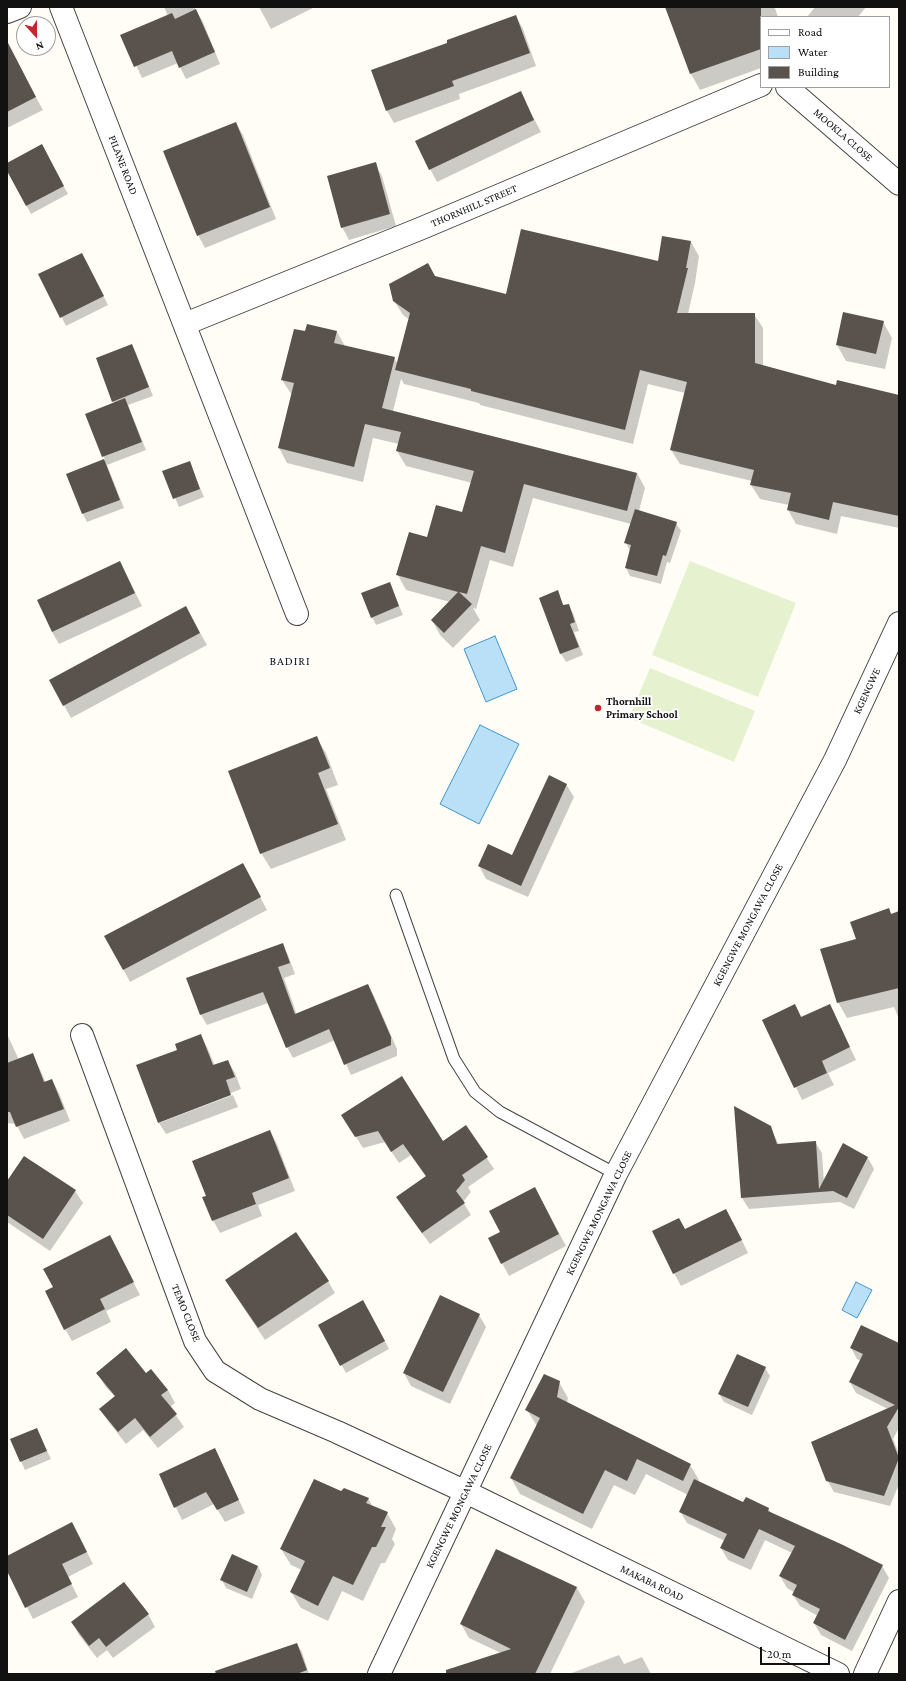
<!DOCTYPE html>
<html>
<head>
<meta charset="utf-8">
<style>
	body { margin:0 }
	#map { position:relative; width:906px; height:1681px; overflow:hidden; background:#fffdf5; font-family:"Crimson Pro",serif }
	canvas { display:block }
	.frame { position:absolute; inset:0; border:8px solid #111; pointer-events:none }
	.legend { position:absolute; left:760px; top:16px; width:130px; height:72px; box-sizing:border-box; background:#fff; border:1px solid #a0a0a0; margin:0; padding:5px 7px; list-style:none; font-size:12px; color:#111 }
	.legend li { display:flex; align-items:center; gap:8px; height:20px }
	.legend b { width:20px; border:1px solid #a0a0a0 }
	.north { position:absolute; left:16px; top:16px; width:40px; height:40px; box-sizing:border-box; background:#fff; border:1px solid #a0a0a0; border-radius:50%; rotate:159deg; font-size:11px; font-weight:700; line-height:16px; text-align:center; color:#111 }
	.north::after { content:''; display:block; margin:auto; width:14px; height:18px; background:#c4262e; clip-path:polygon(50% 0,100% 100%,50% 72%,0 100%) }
	.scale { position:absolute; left:760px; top:1647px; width:70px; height:18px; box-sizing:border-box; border:2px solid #111; border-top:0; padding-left:5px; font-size:12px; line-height:14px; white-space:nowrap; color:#111; -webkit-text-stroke:3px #fff; paint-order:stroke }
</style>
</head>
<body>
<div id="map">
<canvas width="906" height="1681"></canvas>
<div class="frame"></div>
<ul class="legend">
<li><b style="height:5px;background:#fff"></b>Road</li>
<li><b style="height:11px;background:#b9e0f7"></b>Water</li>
<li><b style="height:11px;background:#5a524d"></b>Building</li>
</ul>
<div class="north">N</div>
<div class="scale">20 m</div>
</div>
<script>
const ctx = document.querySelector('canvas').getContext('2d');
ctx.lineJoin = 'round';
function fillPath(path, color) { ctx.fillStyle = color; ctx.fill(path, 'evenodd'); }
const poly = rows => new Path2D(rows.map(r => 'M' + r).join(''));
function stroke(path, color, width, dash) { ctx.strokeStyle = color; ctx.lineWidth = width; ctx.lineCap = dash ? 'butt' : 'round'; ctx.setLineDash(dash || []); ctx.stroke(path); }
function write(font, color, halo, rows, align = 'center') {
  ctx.font = font + ' "Crimson Pro",serif'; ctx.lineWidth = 4; ctx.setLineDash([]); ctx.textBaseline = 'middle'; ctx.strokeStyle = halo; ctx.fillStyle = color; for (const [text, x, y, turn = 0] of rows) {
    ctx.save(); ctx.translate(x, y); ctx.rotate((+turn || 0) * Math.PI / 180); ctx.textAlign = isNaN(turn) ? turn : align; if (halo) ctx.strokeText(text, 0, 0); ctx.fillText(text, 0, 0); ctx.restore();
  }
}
fillPath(poly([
	[690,561,796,603,758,697,652,655],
	[650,668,755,711,734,762,629,718]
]), '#e6f2cf');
const water = poly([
	[495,636,517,689,486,702,464,649,495,636],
	[480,725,519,744,479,824,440,804,480,725],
	[856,1282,872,1290,857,1318,842,1310,856,1282]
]);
fillPath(water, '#b9e0f7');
stroke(water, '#3f96cf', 1);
fillPath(poly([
	[164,7,194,7,203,22,220,64,186,79,178,63,142,78,122,35,168,16],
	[259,7,315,7,271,29],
	[666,7,778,7,775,8,778,17,761,17,761,68,700,90,691,74],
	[815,7,866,7,858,17,807,17],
	[516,16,523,29,536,66,459,94,460,99,394,123,387,111,373,70,449,43],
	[7,59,20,68,43,110,7,128],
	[520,92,541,132,437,182,416,142],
	[236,123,243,135,276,219,205,248,198,235],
	[46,154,68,194,31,214,7,169,7,164],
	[375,164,382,176,396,226,349,240,342,227],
	[691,242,699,256,695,283,688,314,754,314,763,328,763,366,837,386,899,396,899,528,841,516,837,534,796,524,788,510,789,505,760,499,751,485,752,481,680,464,671,450,685,393,648,384,633,444,480,405,479,403,404,384,401,379,393,411,637,473,645,488,639,511,676,523,681,531,670,563,667,562,661,584,630,576,626,568,630,551,626,543,631,524,533,498,513,567,490,560,476,609,473,608,480,620,453,648,440,635,432,620,450,602,406,590,398,575,428,538,463,514,472,483,406,466,397,451,399,444,373,438,363,482,287,463,279,448,292,395,282,380,306,333,337,332,345,346,394,358,398,364,410,320,403,315,394,301,435,277,506,295,658,262],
	[82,254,108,305,66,326,40,274],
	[883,322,892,338,885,369,846,361,837,345],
	[132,345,136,353,153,396,128,405,146,450,107,465,124,508,87,522,83,514,67,474,105,460,87,414,115,403,113,401],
	[189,462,204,497,179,507,164,472],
	[120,562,142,606,59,644,52,632],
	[390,584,403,615,376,625,372,617],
	[557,592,564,606,568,605,573,613,579,631,574,632,583,655,566,662,561,654,541,598],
	[193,620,207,645,71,718,50,680],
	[316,737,326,753,338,785,326,789,346,840,271,869,261,853],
	[566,784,574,797,528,897,486,879,479,866,512,857],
	[249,876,267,910,130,982,106,937],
	[889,909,892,915,899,912,899,1019,894,1007,847,1018,838,1002,857,939],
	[282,944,288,955,295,974,284,978,297,1015,368,985,374,996,397,1049,397,1056,351,1075,335,1040,293,1058,287,1047,268,1003,207,1025,201,1015,187,978],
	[795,1005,802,1018,830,1005,856,1060,828,1073,834,1085,802,1100,764,1020],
	[200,1035,207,1047,215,1066,228,1061,235,1073,241,1089,159,1121,159,1123,138,1066,179,1051],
	[8,1036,19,1060,32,1055,39,1067,46,1083,52,1080,59,1093,70,1121,24,1139,16,1124,7,1123,7,1037],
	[233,1095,238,1107,166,1134,159,1123],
	[343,1116,443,1143,466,1127,494,1169,468,1187,471,1192,463,1202,471,1215,430,1244,404,1209,426,1177,411,1155,399,1163,385,1142,363,1148],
	[770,1127,779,1145,815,1142,822,1153,824,1183,868,1158,874,1169,854,1209,840,1202,749,1209,742,1198],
	[270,1131,277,1144,295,1191,258,1205,262,1216,220,1233,213,1220,207,1196],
	[7,1183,75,1191,83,1203,50,1251,7,1222],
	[542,1201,566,1246,509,1276,502,1263,501,1232],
	[733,1222,748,1253,681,1286,674,1273,685,1230],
	[116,1249,140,1295,106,1311,111,1322,72,1341,65,1329,54,1287],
	[328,1281,335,1293,265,1340,233,1292],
	[368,1309,389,1349,346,1373,319,1325],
	[479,1315,486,1327,450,1404,411,1386,404,1373],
	[899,1344,899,1428,893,1439,899,1454,899,1484,890,1506,834,1492,827,1480,888,1409,856,1393,850,1382,861,1361,857,1359,851,1348],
	[765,1368,770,1376,752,1415,724,1402,719,1394],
	[151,1370,168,1390,175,1403,170,1407,184,1427,158,1448,143,1430,126,1444,108,1421,100,1409,115,1397,105,1386,98,1373,146,1374],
	[559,1382,568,1398,567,1403,690,1465,699,1480,698,1482,744,1504,768,1508,771,1513,843,1546,882,1566,889,1578,852,1651,821,1635,814,1623,818,1616,800,1606,793,1595,794,1592,787,1588,780,1576,792,1553,765,1540,751,1570,728,1560,721,1548,725,1541,687,1523,680,1511,688,1495,646,1474,635,1495,614,1485,592,1529,520,1494,511,1478,537,1426,527,1410],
	[37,1430,51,1459,25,1470,11,1440],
	[215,1449,245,1513,225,1522,214,1504,182,1520,160,1474],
	[341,1492,368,1498,373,1507,387,1513,396,1529,392,1539,395,1544,385,1563,381,1563,363,1601,342,1591,328,1621,301,1608,291,1592,302,1570,291,1565,281,1549],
	[79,1536,93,1564,68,1577,78,1597,33,1619,7,1569,7,1557],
	[497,1550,577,1588,585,1602,550,1674,472,1674,501,1653,469,1638,461,1624],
	[258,1566,262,1575,252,1599,226,1588,222,1580],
	[148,1614,155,1627,113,1658,107,1650,97,1658,79,1635,72,1622],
	[297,1644,302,1652,309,1674,236,1674],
	[619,1655,624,1664,642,1657,651,1674,569,1674]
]), '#0003');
fillPath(poly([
	[665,7,761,7,761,49,690,74],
	[196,9,215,52,179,68,172,51,134,67,120,35,172,13,175,19],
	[516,15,530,53,452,81,454,86,386,111,371,70,447,43,447,40],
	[7,41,36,97,7,112],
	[521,91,534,120,429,170,415,141],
	[236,122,270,207,197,236,163,151],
	[42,144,64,186,26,206,7,171,7,163],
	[376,162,390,214,341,228,327,176],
	[521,229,658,261,662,236,691,241,686,268,688,268,677,313,755,313,755,363,836,385,837,380,899,395,899,516,833,502,829,520,787,510,791,493,750,485,754,470,670,450,687,382,640,370,625,430,471,391,471,389,395,370,410,313,393,301,389,284,428,263,435,276,506,294],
	[82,253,104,296,60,318,38,274],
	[843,312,884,321,876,354,836,345],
	[307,324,337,331,334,343,395,357,382,408,637,473,627,511,524,484,505,553,481,546,467,594,459,592,472,604,444,633,431,620,458,592,396,575,409,532,427,537,436,505,462,512,474,471,396,451,401,432,365,424,354,467,278,448,294,383,281,380,294,329,305,331],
	[132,344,149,387,112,402,96,358],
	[125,398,142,442,102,457,85,414],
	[104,459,120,500,82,514,66,474],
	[190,461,200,489,173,499,162,471],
	[635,509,677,522,666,556,663,555,657,576,625,568,631,545,624,543],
	[120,561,135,593,52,632,37,600],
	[390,582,399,606,371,618,361,593],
	[558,590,563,605,569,604,575,622,570,624,579,647,560,654,539,598],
	[186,606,200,633,63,706,49,680],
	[317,736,330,768,318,773,338,824,260,854,228,771],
	[549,775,567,784,521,886,478,866,488,844,512,855],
	[243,863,261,897,123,970,104,936],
	[889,908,891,914,899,911,899,988,837,1003,820,949,856,939,850,922],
	[283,943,290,963,278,967,295,1014,368,984,391,1037,391,1045,344,1065,329,1029,286,1048,263,992,200,1015,186,978],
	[795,1004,801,1017,830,1004,850,1047,822,1061,827,1073,794,1088,762,1020],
	[201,1034,213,1065,228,1060,235,1077,226,1080,231,1095,158,1123,136,1065,177,1050,175,1044],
	[33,1053,44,1082,52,1079,64,1109,16,1127,10,1112,7,1112,7,1063],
	[402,1076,443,1141,466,1125,488,1157,462,1175,465,1180,456,1191,465,1203,422,1233,396,1197,426,1176,403,1144,391,1152,378,1131,355,1137,341,1115],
	[734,1106,771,1126,777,1144,816,1141,819,1189,843,1143,868,1157,847,1198,833,1191,741,1198],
	[270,1130,289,1178,252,1193,256,1204,212,1221,202,1197,206,1196,192,1161],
	[24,1156,76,1190,43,1239,7,1215,7,1181],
	[535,1187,559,1234,501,1264,488,1238,500,1232,489,1211],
	[726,1209,742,1240,673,1274,652,1231,679,1218,685,1229],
	[296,1232,329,1281,258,1328,225,1280],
	[110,1235,134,1282,100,1299,105,1309,64,1330,45,1291,53,1287,43,1269],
	[440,1295,480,1314,443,1392,403,1373],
	[363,1300,385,1341,340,1366,318,1325],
	[861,1325,899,1343,899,1407,887,1427,899,1458,884,1496,826,1481,811,1442,895,1405,849,1382,863,1354,850,1348],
	[126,1348,146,1373,151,1369,168,1390,161,1395,177,1414,150,1437,135,1418,118,1432,99,1409,115,1396,96,1373],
	[737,1354,766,1367,748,1407,718,1394],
	[544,1374,560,1381,557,1397,691,1464,683,1481,637,1459,627,1481,605,1470,583,1514,510,1478,540,1418,525,1410],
	[37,1428,47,1451,20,1462,10,1439],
	[215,1448,239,1500,217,1510,206,1492,174,1508,159,1474],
	[314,1479,341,1491,344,1488,369,1498,366,1503,388,1512,381,1527,386,1527,376,1547,372,1547,353,1585,333,1576,318,1606,290,1592,305,1561,280,1549],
	[694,1479,743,1502,746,1497,769,1508,768,1511,843,1545,883,1565,845,1640,813,1623,820,1609,792,1595,797,1585,779,1576,795,1546,759,1529,744,1559,720,1548,727,1534,679,1512],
	[72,1522,87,1552,62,1564,72,1584,25,1608,7,1571,7,1556],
	[496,1549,577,1587,535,1674,446,1674,446,1670,511,1649,460,1624],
	[232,1554,258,1566,247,1592,220,1580],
	[124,1582,149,1614,106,1647,99,1638,89,1646,71,1622],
	[297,1643,307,1670,297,1674,216,1674,215,1671]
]), '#5a524d');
const lane = poly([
	[396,895,454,1059,475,1092,500,1112,616,1174]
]);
const street = poly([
	[61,7,297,614],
	[7,12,20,7],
	[787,87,899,184],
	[185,324,422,228,761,85],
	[82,1035,195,1341,215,1371,260,1399,337,1432,466,1492,838,1674],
	[379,1674,616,1174,835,760,899,623],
	[865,1674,899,1601]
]);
stroke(lane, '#444', 13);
stroke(street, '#444', 24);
stroke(lane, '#fff', 11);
stroke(street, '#fff', 22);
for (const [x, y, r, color] of [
	[598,708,4,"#c4262e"]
]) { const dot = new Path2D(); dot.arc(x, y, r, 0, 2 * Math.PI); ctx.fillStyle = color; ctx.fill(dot); stroke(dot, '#fff', 1.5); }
write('11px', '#111', '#fff', [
	["MOOKLA CLOSE",843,135,41],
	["PILANE ROAD",123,165,69],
	["THORNHILL STREET",474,206,-23],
	["KGENGWE",867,691,-65],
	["KGENGWE MONGAWA CLOSE",748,925,-62],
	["KGENGWE MONGAWA CLOSE",599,1213,-64],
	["TEMO CLOSE",186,1313,68],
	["KGENGWE MONGAWA CLOSE",459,1506,-64],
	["MAKABA ROAD",652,1583,26]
]);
write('bold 11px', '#111', '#fff', [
	["Thornhill",606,702],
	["Primary School",606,715]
], 'left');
ctx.letterSpacing = '1px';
write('12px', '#111', '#fff', [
	["BADIRI",290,661]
]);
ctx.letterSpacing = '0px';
</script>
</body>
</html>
